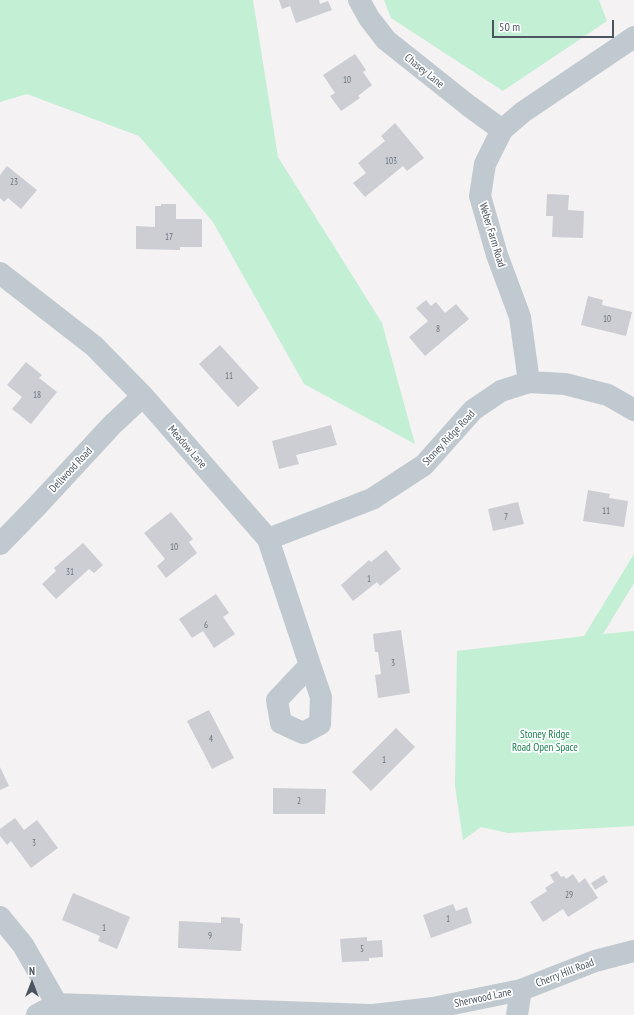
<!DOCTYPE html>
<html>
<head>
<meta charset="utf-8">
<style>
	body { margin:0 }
	#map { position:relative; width:634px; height:1015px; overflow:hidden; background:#f4f2f2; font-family:"PT Sans Narrow",sans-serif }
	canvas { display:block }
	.north { position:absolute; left:12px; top:963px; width:40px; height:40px; -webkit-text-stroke:3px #fff; paint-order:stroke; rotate:0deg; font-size:11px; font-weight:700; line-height:16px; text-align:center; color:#4a555f }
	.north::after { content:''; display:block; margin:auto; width:14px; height:18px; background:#4a555f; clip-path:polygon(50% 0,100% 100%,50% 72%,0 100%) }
	.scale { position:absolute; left:492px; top:20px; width:122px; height:18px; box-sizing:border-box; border:2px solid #4a555f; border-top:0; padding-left:5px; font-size:12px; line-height:14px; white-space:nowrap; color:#4a555f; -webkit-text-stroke:3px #fff; paint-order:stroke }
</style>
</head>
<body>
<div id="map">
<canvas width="634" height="1015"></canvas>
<div class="north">N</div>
<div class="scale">50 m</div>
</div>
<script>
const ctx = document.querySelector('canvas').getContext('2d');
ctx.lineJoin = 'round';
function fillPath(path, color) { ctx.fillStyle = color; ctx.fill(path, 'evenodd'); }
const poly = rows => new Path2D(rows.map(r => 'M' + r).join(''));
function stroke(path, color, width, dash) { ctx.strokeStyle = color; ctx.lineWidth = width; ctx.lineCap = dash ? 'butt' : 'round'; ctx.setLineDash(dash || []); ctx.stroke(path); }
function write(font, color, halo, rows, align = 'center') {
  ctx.font = font + ' "PT Sans Narrow",sans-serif'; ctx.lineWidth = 3.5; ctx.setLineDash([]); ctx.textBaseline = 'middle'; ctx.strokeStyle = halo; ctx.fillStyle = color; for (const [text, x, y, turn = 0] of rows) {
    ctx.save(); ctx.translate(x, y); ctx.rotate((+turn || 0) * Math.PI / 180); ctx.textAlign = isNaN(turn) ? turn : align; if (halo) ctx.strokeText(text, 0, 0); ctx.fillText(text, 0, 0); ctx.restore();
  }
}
fillPath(poly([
	[0,0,253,0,278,157,382,323,415,444,304,384,213,222,139,136,27,94,0,102],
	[384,0,599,0,607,21,503,91,391,18],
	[634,554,634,583,603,634,634,631,634,826,508,833,481,827,463,840,455,786,457,651,584,636]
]), '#c3efd5');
fillPath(poly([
	[279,0,319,0,320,4,328,1,332,10,296,23,290,6,282,9],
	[355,54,366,70,363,72,372,85,358,96,360,98,341,111,330,96,335,93,323,75],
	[395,123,424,158,407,171,403,166,365,197,353,183,366,173,358,163,385,141,381,136],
	[7,166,37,190,21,209,8,198,4,202,0,198,0,175],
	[547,194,569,195,568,210,584,211,583,238,552,237,553,216,546,216],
	[161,204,176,204,176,219,202,219,202,247,180,247,180,250,136,249,136,226,155,227,155,206,161,206],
	[588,296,603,300,602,305,632,312,626,336,581,325],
	[426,300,431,306,436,302,445,313,456,304,469,319,425,356,409,337,428,321,416,308],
	[220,345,259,388,238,407,199,364],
	[26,362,42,375,39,378,57,392,31,424,12,409,22,397,7,385],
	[331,425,337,445,296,455,299,464,279,469,272,441],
	[588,490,610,494,609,498,628,501,624,527,583,521],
	[518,502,524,524,493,531,488,509],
	[171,512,193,539,189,542,197,553,166,578,157,566,165,559,144,533],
	[83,543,103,565,94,573,89,569,56,599,42,584,56,571,54,568],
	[386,550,401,569,380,586,377,582,353,601,341,585,369,560,371,562],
	[216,594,229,613,223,617,235,634,214,648,203,631,192,638,179,619],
	[401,630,410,693,378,698,375,675,381,674,378,652,375,652,373,634],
	[209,710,234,758,212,769,187,721],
	[396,728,415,747,371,791,352,772],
	[0,767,9,786,0,790],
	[273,788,326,789,325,814,273,814],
	[15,818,24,830,37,820,58,848,31,868,11,841,7,845,0,836,0,829],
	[557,871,561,877,564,876,566,879,573,874,579,883,585,878,598,898,568,917,563,909,543,922,530,902,547,891,545,888,554,882,550,875],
	[604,875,608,882,595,890,591,883],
	[73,893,130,917,117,949,98,941,100,936,62,920],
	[453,904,456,911,467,907,472,923,431,938,423,915],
	[221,917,240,918,240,923,243,924,241,951,178,948,179,921,221,923],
	[367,937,367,941,382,940,383,957,369,958,369,961,342,962,340,939]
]), '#ccced4');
stroke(poly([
	[359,0,369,18,386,40,469,106,502,130],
	[0,273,94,346,143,396,268,539,310,665,321,697,320,724,303,733,281,723,277,700,310,665],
	[529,382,520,317,497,255,480,196,485,164,502,130,523,112,634,37],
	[268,539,372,499,424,465,473,410,501,391,529,382,565,384,608,395,634,410],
	[0,544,37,506,112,425,143,396],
	[0,917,23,945,57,1004],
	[37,1015,57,1004,370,1015],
	[373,1015,433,1008,521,990],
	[517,1015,521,990,595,961,634,951]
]), '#c1c9d0', 22);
write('9px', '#6a737c', null, [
	["10",347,80],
	["103",391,161],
	["23",14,182],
	["17",169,237],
	["10",607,319],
	["8",438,329],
	["11",229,376],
	["18",37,395],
	["11",606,511],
	["7",506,517],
	["10",174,547],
	["31",70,572],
	["1",369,579],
	["6",206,625],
	["3",393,663],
	["4",211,739],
	["1",384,760],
	["2",299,801],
	["3",34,843],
	["29",569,895],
	["1",448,919],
	["1",104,928],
	["9",210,936],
	["5",362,949]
]);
write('11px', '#4a555f', '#fff', [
	["Chasey Lane",424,71,39],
	["Weber Farm Road",492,235,73],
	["Stoney Ridge Road",449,438,-47],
	["Meadow Lane",187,447,49],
	["Dellwood Road",71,470,-47],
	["Cherry Hill Road",565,973,-21],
	["Sherwood Lane",483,998,-12]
]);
write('11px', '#1b8150', '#fff', [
	["Stoney Ridge",545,735],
	["Road Open Space",545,748]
]);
</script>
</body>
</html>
